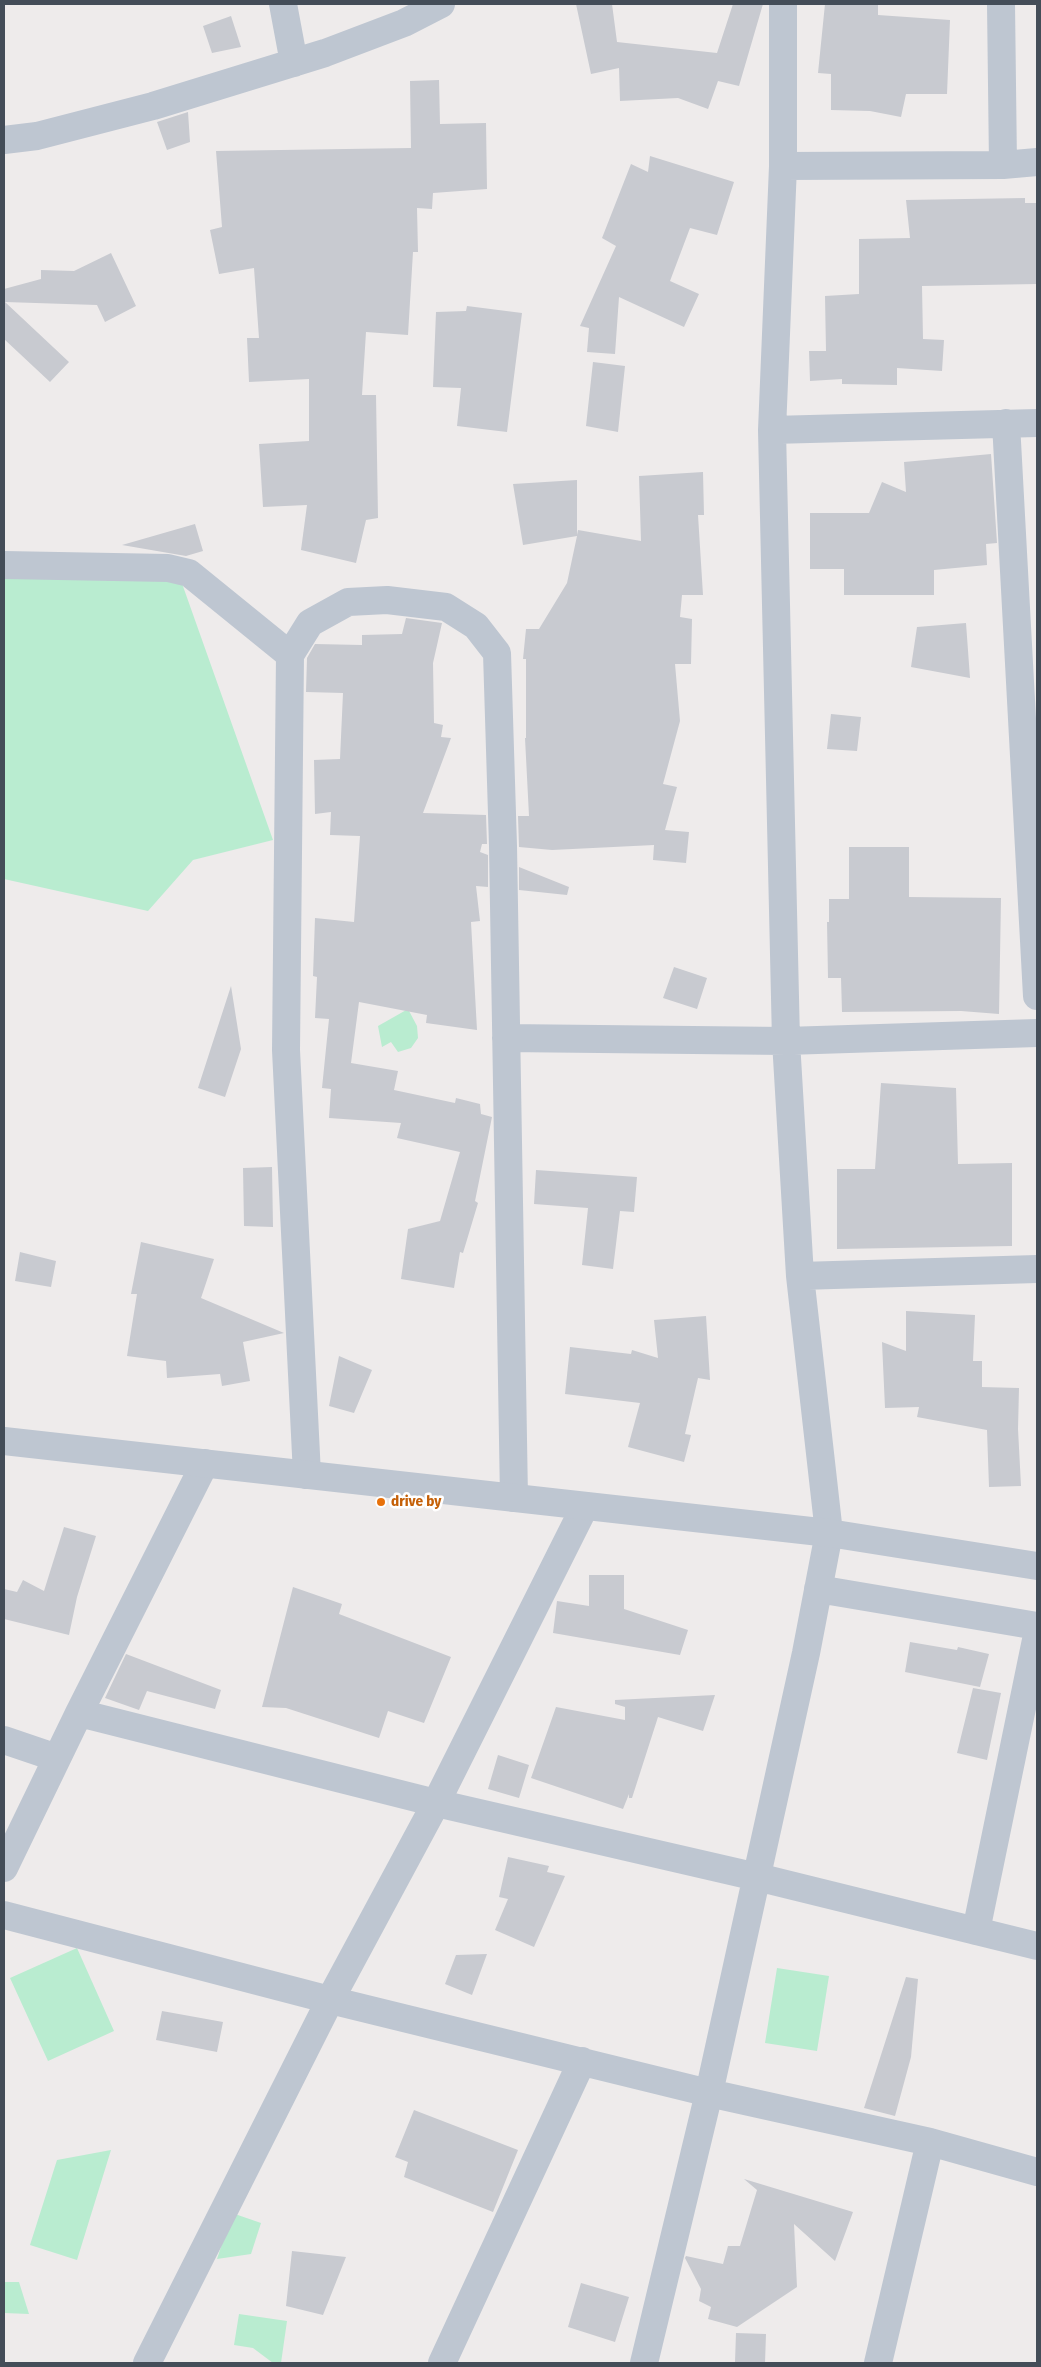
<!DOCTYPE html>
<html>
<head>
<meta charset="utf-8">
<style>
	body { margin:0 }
	#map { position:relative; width:1041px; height:2367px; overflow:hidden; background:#eeebeb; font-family:"Fira Sans Condensed",sans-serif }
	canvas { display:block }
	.frame { position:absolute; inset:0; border:5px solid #444d58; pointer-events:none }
</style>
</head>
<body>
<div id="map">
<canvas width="1041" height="2367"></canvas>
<div class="frame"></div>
</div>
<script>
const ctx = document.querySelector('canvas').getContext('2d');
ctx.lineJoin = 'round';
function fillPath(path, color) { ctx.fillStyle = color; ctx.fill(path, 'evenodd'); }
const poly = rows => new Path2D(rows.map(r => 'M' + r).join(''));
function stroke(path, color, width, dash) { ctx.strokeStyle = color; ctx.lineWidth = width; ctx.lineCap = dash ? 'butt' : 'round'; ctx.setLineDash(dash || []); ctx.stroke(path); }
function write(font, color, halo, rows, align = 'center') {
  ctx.font = font + ' "Fira Sans Condensed",sans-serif'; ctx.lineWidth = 5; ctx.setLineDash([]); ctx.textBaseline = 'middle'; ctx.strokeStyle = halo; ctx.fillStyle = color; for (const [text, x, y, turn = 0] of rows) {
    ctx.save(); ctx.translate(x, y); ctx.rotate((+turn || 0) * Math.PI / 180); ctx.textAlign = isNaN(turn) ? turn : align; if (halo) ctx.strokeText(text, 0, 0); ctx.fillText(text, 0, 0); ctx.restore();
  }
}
fillPath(poly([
	[4,575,179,575,273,840,193,860,148,911,4,879],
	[408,1009,417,1026,418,1038,411,1048,398,1052,391,1042,382,1047,378,1026],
	[77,1948,114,2031,48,2061,10,1978],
	[777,1968,829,1976,817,2051,765,2043],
	[111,2150,77,2260,30,2245,57,2160],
	[232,2213,261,2223,251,2254,217,2259],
	[4,2282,19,2282,29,2314,4,2313],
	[239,2314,287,2321,281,2363,273,2363,253,2348,234,2345]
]), '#b9ecd0');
fillPath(poly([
	[576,4,612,4,617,42,717,53,733,4,763,4,739,86,718,81,708,109,678,98,620,101,619,68,591,74],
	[825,4,878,4,878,15,950,20,947,94,906,94,901,117,870,111,831,110,831,74,818,73],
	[231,16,241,47,212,53,203,26],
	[439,80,440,124,486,123,487,189,433,193,432,209,417,208,418,252,413,252,408,335,366,332,362,395,376,395,378,518,366,520,356,563,301,550,307,505,263,507,259,444,309,441,309,379,249,382,247,338,259,338,254,268,219,274,210,230,222,227,216,151,411,148,410,81],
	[188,112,190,142,167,150,157,122],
	[650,156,734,182,717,235,690,228,670,281,699,294,684,327,619,297,615,354,587,352,589,328,580,326,616,246,602,238,631,164,648,172],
	[1025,198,1025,203,1037,203,1037,284,922,286,923,339,944,340,942,371,897,368,897,385,842,384,842,379,810,381,809,351,826,351,825,296,859,294,859,239,910,238,906,200],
	[111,253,136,306,105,322,97,305,5,302,69,362,50,382,4,339,4,289,41,279,41,270,74,271],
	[467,306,522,313,507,432,457,426,461,388,433,387,436,312,466,311],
	[593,362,625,366,618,432,586,426],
	[991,454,997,543,986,544,987,565,934,570,934,595,844,595,844,569,810,569,810,513,869,513,882,482,906,492,904,462],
	[703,472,704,515,698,515,703,595,682,595,680,617,692,619,691,664,675,664,680,721,663,784,677,787,665,830,689,832,686,863,653,860,654,845,552,850,519,847,518,816,529,816,525,738,526,738,526,659,523,659,526,629,539,629,567,583,577,536,523,545,513,484,577,480,577,535,578,530,641,541,639,476],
	[195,524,203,551,186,556,122,545],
	[406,618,442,623,433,663,434,723,443,725,441,737,451,738,423,813,486,815,487,844,482,844,480,852,488,855,488,887,476,886,480,921,471,922,477,1030,426,1023,427,1015,359,1002,351,1063,398,1071,394,1090,455,1103,456,1098,480,1104,481,1114,492,1117,475,1201,478,1203,463,1253,460,1252,454,1288,401,1279,408,1229,440,1221,460,1152,397,1138,401,1123,329,1118,331,1089,322,1088,329,1019,315,1018,317,977,313,976,315,918,354,922,360,836,330,835,331,812,315,814,314,760,340,759,343,693,306,692,307,658,315,644,362,645,362,635,402,634],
	[966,623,970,678,911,667,917,627],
	[831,714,861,717,857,751,827,749],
	[849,847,909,847,909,897,1001,898,999,1014,961,1011,842,1012,841,978,828,978,827,922,829,922,829,899,849,899],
	[519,867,569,887,567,895,519,890],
	[674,967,707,978,697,1009,663,998],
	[231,986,241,1049,225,1097,198,1088],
	[881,1083,956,1088,958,1164,1012,1163,1012,1246,837,1249,837,1169,875,1169],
	[272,1167,273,1227,244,1226,243,1168],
	[536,1170,637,1177,634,1212,620,1211,613,1269,582,1265,588,1208,534,1204],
	[141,1242,214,1259,201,1298,284,1333,243,1342,250,1381,222,1386,220,1374,167,1378,166,1361,127,1356,137,1294,131,1294],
	[20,1252,56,1261,51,1287,15,1281],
	[906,1311,975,1315,973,1361,982,1361,982,1387,1019,1388,1018,1429,1021,1486,989,1487,987,1430,917,1417,919,1407,885,1408,882,1342,906,1351],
	[706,1316,710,1380,698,1378,685,1434,691,1435,684,1462,628,1447,640,1403,565,1394,570,1347,631,1354,632,1350,658,1358,654,1320],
	[339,1356,372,1370,354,1413,329,1406],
	[64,1527,96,1536,77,1597,69,1635,4,1619,4,1589,17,1592,23,1580,44,1591],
	[589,1575,624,1575,624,1609,688,1630,680,1655,553,1633,557,1601,589,1606],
	[293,1587,342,1604,339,1614,451,1657,424,1723,388,1711,379,1738,286,1708,262,1707],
	[910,1642,957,1650,958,1647,989,1654,980,1687,905,1672],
	[126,1654,221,1690,215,1709,147,1691,139,1710,105,1698],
	[973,1688,1001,1693,987,1760,957,1753],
	[715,1695,703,1731,658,1717,632,1798,629,1798,629,1794,623,1809,531,1778,556,1707,625,1720,625,1707,615,1704,615,1700],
	[498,1755,529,1765,519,1798,488,1789],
	[508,1857,549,1866,547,1872,565,1876,534,1947,495,1930,508,1899,499,1897],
	[487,1954,472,1995,445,1984,456,1955],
	[906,1977,918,1979,911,2057,895,2116,864,2108],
	[162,2011,223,2022,217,2052,156,2040],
	[414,2110,518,2150,493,2212,404,2177,408,2162,395,2157],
	[744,2179,853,2212,835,2261,794,2224,797,2287,737,2327,708,2319,711,2307,699,2301,701,2289,685,2258,686,2256,723,2264,728,2246,740,2246,757,2190],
	[292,2251,346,2257,323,2315,286,2306],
	[581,2283,629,2297,615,2342,568,2327],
	[736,2333,766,2334,765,2363,735,2362]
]), '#c8cad0');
stroke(poly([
	[283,4,294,63],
	[1001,4,1003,165],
	[4,140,37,136,153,106,325,53,404,23,441,4],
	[783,166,1003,165,1037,162],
	[1006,423,1037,996],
	[772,430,1037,423],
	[4,565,168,568,189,573,290,655],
	[506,1038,786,1041,1037,1033],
	[800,1276,1037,1269],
	[307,1475,286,1050,290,655,310,623,348,602,387,600,446,607,476,626,497,653,503,846,514,1498],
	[818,1589,1037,1626],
	[79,1713,436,1803,757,1877,1037,1946],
	[4,1740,57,1758],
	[4,1868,79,1713,205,1463],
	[4,1915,330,2000,709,2093,930,2142,1037,2172],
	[976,1931,1037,1635],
	[147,2363,330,2000,436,1803,585,1506],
	[442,2363,582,2061],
	[644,2363,709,2093,806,1653,829,1533,800,1276,786,1041,772,430,783,166,783,4],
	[878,2363,930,2142]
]), '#bec6d1', 28);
stroke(poly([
	[4,1441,829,1533,1037,1566]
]), '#bec6d1', 28);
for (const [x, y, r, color] of [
	[381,1502,5,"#e8710a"]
]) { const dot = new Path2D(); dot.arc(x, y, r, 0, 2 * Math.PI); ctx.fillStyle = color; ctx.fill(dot); stroke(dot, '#fff', 2); }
write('bold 15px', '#c56008', '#fff', [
	["drive by",391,1502]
], 'left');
</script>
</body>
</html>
